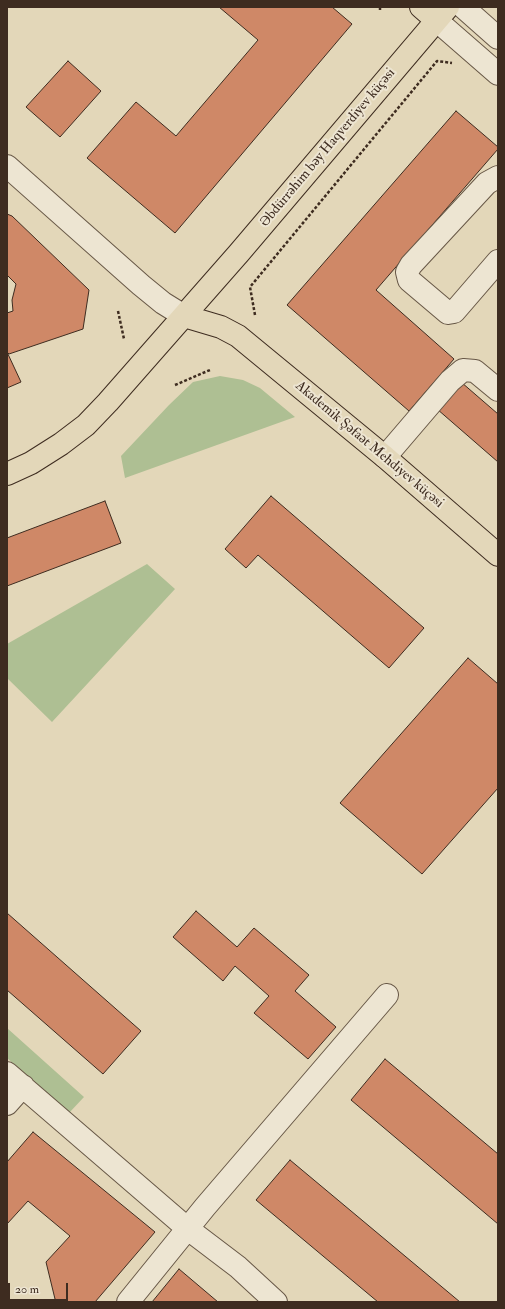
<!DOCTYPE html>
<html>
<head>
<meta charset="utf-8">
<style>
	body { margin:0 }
	#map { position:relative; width:505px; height:1309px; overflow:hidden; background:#e3d7b9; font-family:"IM FELL Double Pica",serif }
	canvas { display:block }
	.frame { position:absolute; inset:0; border:8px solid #3e2c20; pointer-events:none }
	.scale { position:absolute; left:8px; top:1283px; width:60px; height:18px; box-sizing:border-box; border:2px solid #3e2c20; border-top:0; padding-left:5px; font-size:12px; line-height:14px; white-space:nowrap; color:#3e2c20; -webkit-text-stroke:3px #ede5d2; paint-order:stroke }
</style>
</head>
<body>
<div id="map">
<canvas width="505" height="1309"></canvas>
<div class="frame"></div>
<div class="scale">20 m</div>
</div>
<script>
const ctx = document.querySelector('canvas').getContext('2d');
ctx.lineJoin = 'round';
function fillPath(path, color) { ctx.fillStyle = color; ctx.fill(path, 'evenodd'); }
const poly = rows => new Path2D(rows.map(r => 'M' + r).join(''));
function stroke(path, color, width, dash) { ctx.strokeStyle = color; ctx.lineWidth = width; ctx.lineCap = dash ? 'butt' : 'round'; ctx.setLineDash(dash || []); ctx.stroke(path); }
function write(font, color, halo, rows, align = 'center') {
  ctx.font = font + ' "IM FELL Double Pica",serif'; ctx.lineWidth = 4; ctx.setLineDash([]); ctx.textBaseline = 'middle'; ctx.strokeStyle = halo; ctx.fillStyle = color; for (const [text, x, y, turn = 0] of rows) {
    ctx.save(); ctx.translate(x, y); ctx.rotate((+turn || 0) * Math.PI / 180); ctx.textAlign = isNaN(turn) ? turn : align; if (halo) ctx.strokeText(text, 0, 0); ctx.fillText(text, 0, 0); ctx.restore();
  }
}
fillPath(poly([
	[220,376,243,380,260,388,295,417,125,478,121,456,169,405,193,382],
	[147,564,175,589,52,722,7,678,7,644],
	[7,1028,84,1097,69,1113,7,1058]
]), '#aebf93');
const building = poly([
	[219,7,332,7,352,24,175,233,87,158,136,102,176,136,258,40,219,7],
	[68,61,101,91,60,137,26,107,68,61],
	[456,111,498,147,498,149,376,290,454,359,409,411,287,305,456,111],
	[7,214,12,216,89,290,83,329,9,354,7,352,7,313,13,311,12,300,16,284,7,275,7,214],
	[7,352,21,382,7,388,7,352],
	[461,382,498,414,498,462,437,409,461,382],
	[271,496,424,628,389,668,258,555,246,568,225,549,271,496],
	[105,501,121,543,7,586,7,538,105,501],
	[468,658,498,684,498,788,422,874,340,803,468,658],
	[196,911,237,947,254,928,309,975,295,991,336,1027,308,1059,254,1013,269,996,235,966,223,981,173,937,196,911],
	[7,913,141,1031,103,1074,7,990,7,913],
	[385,1059,498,1154,498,1224,351,1100,385,1059],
	[33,1132,155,1232,95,1302,59,1302,55,1299,46,1262,70,1236,28,1201,7,1224,7,1162,33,1132],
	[290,1160,460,1302,378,1302,256,1200,290,1160],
	[179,1269,218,1302,152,1302,179,1269]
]);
fillPath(building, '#cf8867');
stroke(building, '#3e2c20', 1);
const minor = poly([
	[463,7,498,38],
	[436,20,498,74],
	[7,166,141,285,163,303,184,316],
	[498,177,487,183,411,265,407,272,409,280,448,313,454,312,498,261],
	[385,457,450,381,463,370,475,371,498,390],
	[7,1073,188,1229,238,1267,276,1302],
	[7,1104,23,1086],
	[128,1302,205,1207,387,995]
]);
const major = poly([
	[421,7,436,20],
	[184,316,221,327,238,336,385,457,498,555],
	[7,474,31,463,61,444,86,425,108,402,239,253,448,7]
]);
stroke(minor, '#675746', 24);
stroke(major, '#3e2c20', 24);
stroke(poly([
	[380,7,380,11],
	[118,311,124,339],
	[255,315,250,287,437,61,452,63],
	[175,385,210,370]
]), '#3e2c20', 2.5, [3, 2]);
stroke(minor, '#ede5d2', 22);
stroke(major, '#e3d7b9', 22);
write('14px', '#3e2c20', '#ede5d2', [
	["Əbdürrəhim bəy Haqverdiyev küçəsi",328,148,-50],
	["Akademik Şəfaət Mehdiyev küçəsi",369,445,40]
]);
</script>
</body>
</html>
